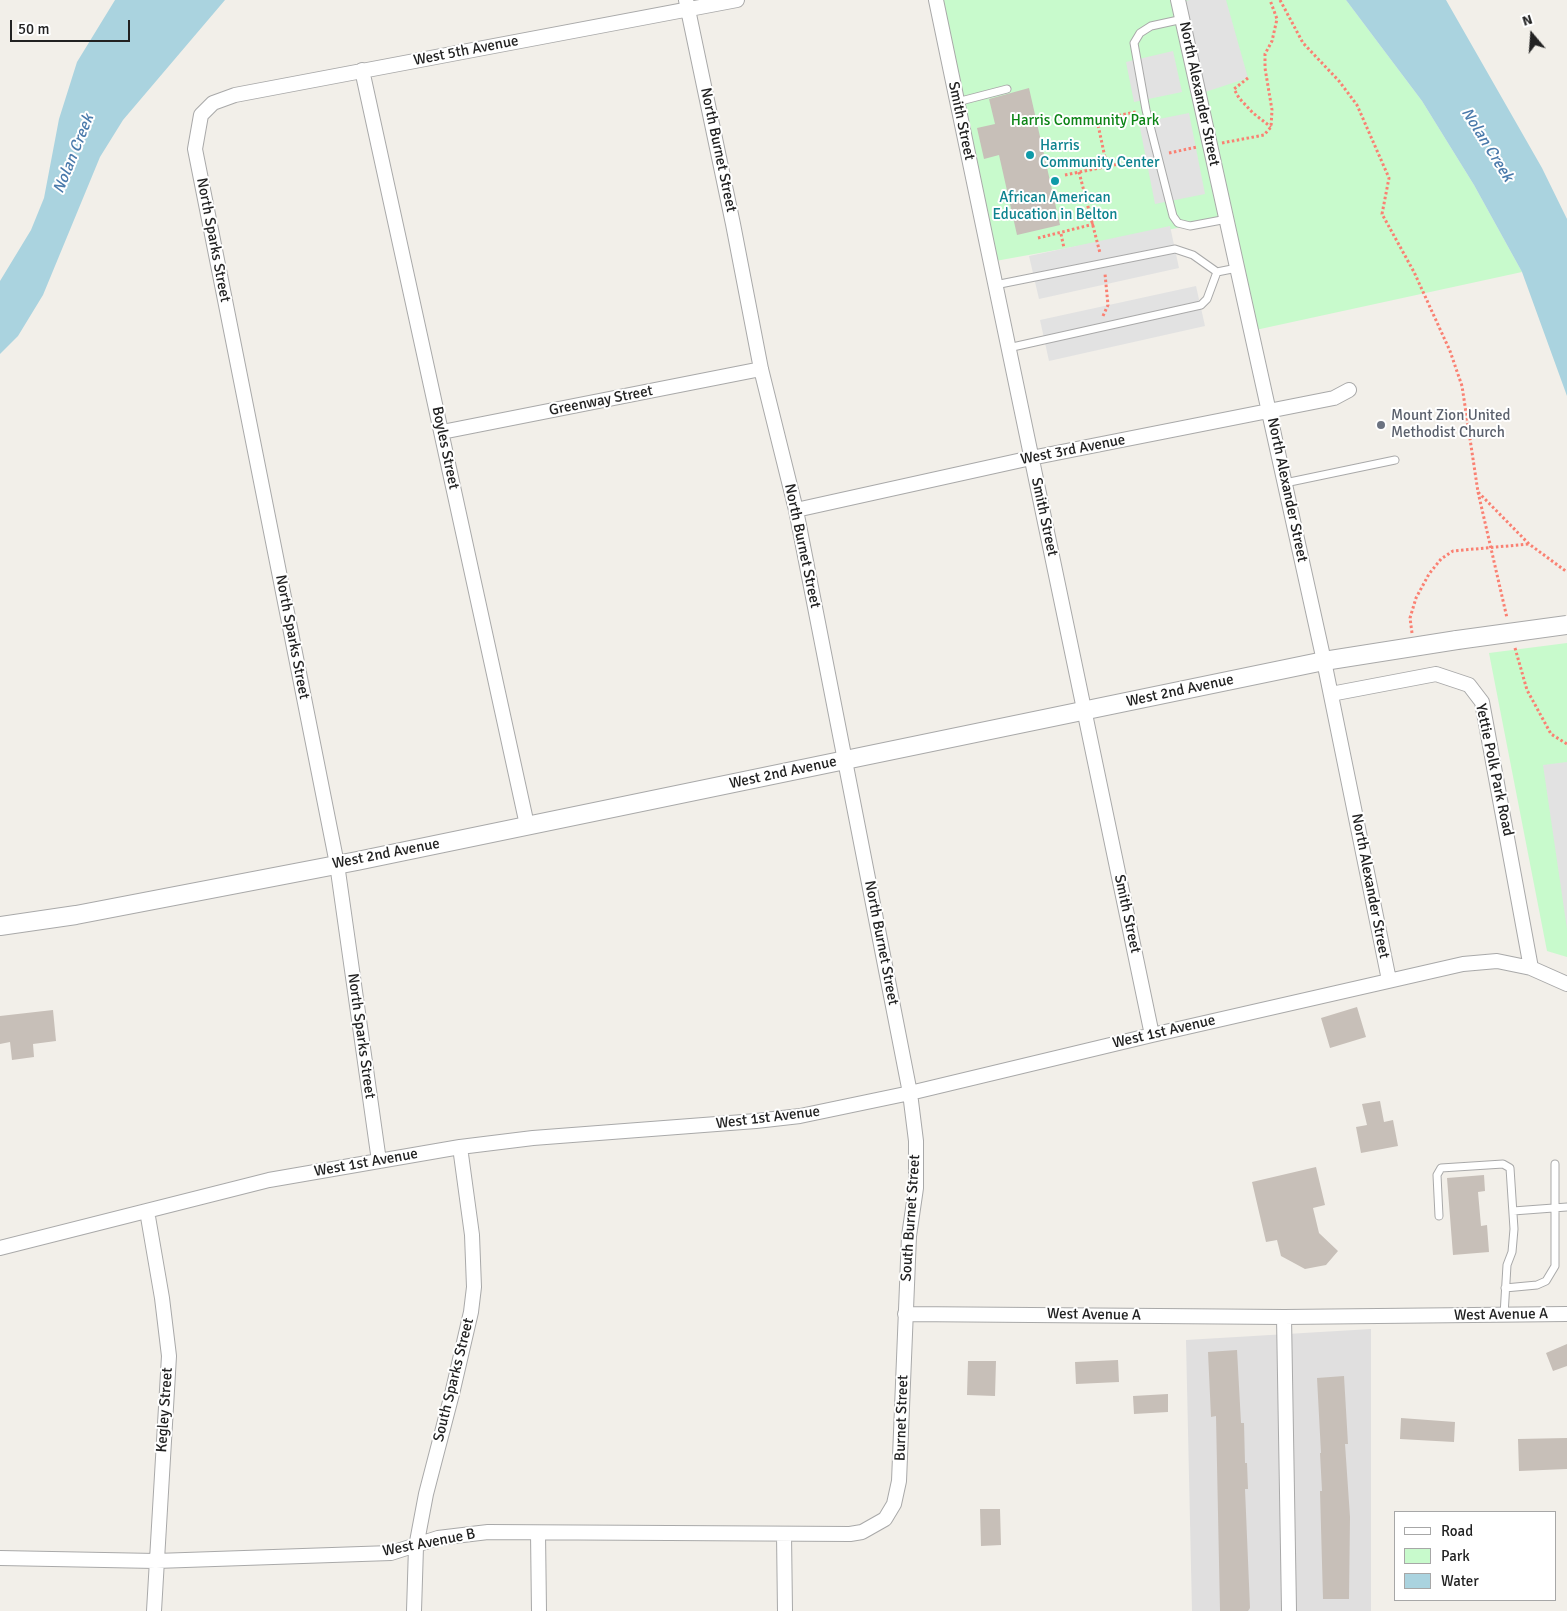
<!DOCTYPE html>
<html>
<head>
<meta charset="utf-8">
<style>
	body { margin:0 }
	#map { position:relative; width:1567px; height:1611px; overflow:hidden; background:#f2efe9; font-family:Signika,sans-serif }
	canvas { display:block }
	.legend { position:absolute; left:1394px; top:1511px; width:162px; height:90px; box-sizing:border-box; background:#fff; border:1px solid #a7a7a7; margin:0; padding:6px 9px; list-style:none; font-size:15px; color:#222 }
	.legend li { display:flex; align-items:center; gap:10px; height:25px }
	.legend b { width:25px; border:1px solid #a7a7a7 }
	.north { position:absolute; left:1507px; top:10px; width:50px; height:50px; -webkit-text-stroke:4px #fff; paint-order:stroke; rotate:342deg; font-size:14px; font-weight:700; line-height:20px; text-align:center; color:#222 }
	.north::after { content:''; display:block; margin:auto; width:18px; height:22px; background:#222; clip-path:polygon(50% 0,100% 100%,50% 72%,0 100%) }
	.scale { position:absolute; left:10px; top:20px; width:120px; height:22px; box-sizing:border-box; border:2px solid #222; border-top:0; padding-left:6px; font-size:15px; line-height:18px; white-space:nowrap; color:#222; -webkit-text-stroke:4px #fff; paint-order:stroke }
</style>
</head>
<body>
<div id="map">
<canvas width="1567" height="1611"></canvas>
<ul class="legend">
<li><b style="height:6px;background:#fff"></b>Road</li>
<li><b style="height:14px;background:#c8facc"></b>Park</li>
<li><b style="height:14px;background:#aad3df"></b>Water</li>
</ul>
<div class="north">N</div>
<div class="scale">50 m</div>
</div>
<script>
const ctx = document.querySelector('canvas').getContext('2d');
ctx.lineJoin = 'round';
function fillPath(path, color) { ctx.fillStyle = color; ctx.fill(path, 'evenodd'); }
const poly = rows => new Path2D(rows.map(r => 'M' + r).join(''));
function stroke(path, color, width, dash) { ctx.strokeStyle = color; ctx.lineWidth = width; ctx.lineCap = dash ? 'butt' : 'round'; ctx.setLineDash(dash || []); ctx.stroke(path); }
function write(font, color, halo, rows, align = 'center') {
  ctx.font = font + ' Signika,sans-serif'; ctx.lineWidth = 4; ctx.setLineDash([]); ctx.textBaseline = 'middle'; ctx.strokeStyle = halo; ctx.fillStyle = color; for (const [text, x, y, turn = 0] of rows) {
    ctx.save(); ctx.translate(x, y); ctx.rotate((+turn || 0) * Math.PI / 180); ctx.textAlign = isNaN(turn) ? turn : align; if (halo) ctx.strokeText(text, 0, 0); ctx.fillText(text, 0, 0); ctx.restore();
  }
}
fillPath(poly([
	[1371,1329,1371,1611,1192,1611,1186,1340]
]), '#e0dfdf');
fillPath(poly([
	[936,0,1346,0,1422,101,1474,185,1522,272,1251,331,1227,219,990,262],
	[1567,643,1567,957,1547,951,1489,653]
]), '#c8facc');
fillPath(poly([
	[1190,0,1226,0,1248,78,1199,94,1179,2],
	[1173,51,1182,92,1134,102,1126,62],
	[1189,113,1205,194,1155,204,1139,123],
	[1170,226,1179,268,1039,299,1029,256],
	[1196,286,1205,326,1049,361,1040,320],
	[1567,762,1567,929,1543,765]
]), '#e2e2e2');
fillPath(poly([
	[115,0,225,0,123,120,100,157,43,295,18,336,0,354,0,281,31,230,44,198,59,119,77,62],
	[1346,0,1446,0,1542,168,1567,219,1567,396,1522,272,1474,185,1422,101]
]), '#aad3df');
fillPath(poly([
	[1029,88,1060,225,1017,235,999,155,984,159,977,128,995,124,989,99],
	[1357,1007,1366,1037,1330,1048,1321,1018],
	[53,1010,56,1041,33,1044,34,1057,12,1060,10,1042,0,1044,0,1016],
	[1380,1101,1384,1122,1393,1120,1398,1146,1361,1153,1356,1127,1367,1125,1362,1104],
	[1316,1167,1325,1205,1313,1208,1319,1233,1338,1251,1326,1265,1305,1269,1281,1256,1277,1240,1266,1242,1252,1182],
	[1484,1175,1485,1191,1478,1192,1481,1226,1487,1225,1489,1252,1453,1255,1447,1178],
	[1567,1344,1567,1366,1553,1371,1546,1353],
	[1237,1350,1241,1423,1244,1423,1245,1463,1247,1463,1248,1489,1245,1489,1250,1608,1248,1611,1220,1611,1216,1416,1211,1417,1208,1352],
	[1118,1360,1119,1382,1076,1384,1075,1362],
	[968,1361,996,1361,995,1396,967,1395],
	[1344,1376,1348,1444,1345,1444,1350,1517,1349,1599,1323,1599,1320,1491,1322,1491,1320,1453,1321,1453,1317,1378],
	[1168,1394,1168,1412,1134,1414,1133,1396],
	[1401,1418,1455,1422,1454,1442,1400,1439],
	[1567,1438,1567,1469,1519,1471,1518,1439],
	[980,1509,1000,1509,1001,1545,981,1546]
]), '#c7bfb8');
const service = poly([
	[1183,19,1151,26,1140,33,1134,43,1146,110,1173,216,1178,223,1190,226,1227,219],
	[957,102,1007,89],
	[1217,272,1237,268],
	[995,285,1175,249,1193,255,1217,272,1207,299,1201,305,1008,348],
	[1285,483,1395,460],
	[1513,1211,1567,1207],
	[1439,1216,1437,1175,1441,1168,1503,1164,1510,1168,1514,1229,1512,1252,1507,1265,1504,1315],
	[1505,1288,1537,1285,1546,1281,1555,1266,1555,1164]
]);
const minor = poly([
	[936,0,1152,1035],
	[1178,0,1324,661,1389,980],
	[362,70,527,825],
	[442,432,761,369],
	[796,510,1031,458,1334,398,1349,390],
	[1331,694,1436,674,1469,685,1482,702,1531,968],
	[379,1161,337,864,195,149,201,115,213,103,235,95,737,0],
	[147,1211,162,1298,169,1356,154,1611],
	[0,1248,269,1180,460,1147,533,1138,756,1121,800,1116,910,1093,1152,1035,1463,964,1497,961,1531,968,1567,984],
	[905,1314,1284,1317,1567,1314],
	[1284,1317,1289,1610],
	[538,1533,539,1611],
	[784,1534,785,1611],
	[0,1558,156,1561,391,1553,438,1538,488,1532,850,1534,862,1532,885,1519,894,1504,899,1481,909,1236,916,1188,916,1141,910,1093,796,510,761,369,733,224,686,0],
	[414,1611,416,1547,426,1494,452,1394,471,1312,474,1287,472,1235,460,1147]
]);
const tertiary = poly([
	[0,926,76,915,357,861,1324,661,1457,640]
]);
stroke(service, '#a9a9a9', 9);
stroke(minor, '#a9a9a9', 16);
stroke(tertiary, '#a9a9a9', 20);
stroke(poly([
	[1280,0,1303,43,1339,81,1357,105,1389,178,1382,214,1414,272,1450,351,1462,386,1478,492,1529,544,1567,572],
	[1248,78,1234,89,1239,98,1253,113,1271,127],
	[1222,143,1264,135,1271,127,1272,110,1265,68,1265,54,1272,41,1277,19,1270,0],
	[1169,153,1197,147],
	[1107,167,1097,120,1136,112],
	[1079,172,1100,253],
	[1065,175,1148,158],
	[1061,234,1064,248],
	[1038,238,1094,224],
	[1103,316,1108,305,1105,274],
	[1478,492,1507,618],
	[1412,633,1410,618,1416,598,1429,574,1441,559,1453,551,1529,544],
	[1515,648,1527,690,1551,734,1567,744]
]), '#fa8072', 3, [2.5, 2.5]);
stroke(service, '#fff', 7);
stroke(minor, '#fff', 14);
stroke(tertiary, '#fff', 18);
const tertiaryBridge = poly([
	[1457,640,1567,625]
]);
stroke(tertiaryBridge, '#a9a9a9', 20, []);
stroke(tertiaryBridge, '#fff', 18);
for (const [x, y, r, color] of [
	[1030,155,5,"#0f9aa8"],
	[1055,181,5,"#0f9aa8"],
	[1381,425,5,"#6b7280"]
]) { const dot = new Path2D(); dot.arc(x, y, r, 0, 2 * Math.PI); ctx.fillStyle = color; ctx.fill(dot); stroke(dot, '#fff', 2); }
write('15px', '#222', '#fff', [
	["West 5th Avenue",466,51,-11],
	["North Alexander Street",1199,94,78],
	["Smith Street",961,121,78],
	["North Burnet Street",718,150,78],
	["North Sparks Street",213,240,79],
	["Greenway Street",601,401,-11],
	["Boyles Street",445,448,78],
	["West 3rd Avenue",1073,450,-11],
	["North Alexander Street",1287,490,78],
	["Smith Street",1044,517,78],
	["North Burnet Street",802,546,78],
	["North Sparks Street",292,637,79],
	["West 2nd Avenue",1180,691,-12],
	["Yettie Polk Park Road",1494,770,78],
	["West 2nd Avenue",783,773,-12],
	["West 2nd Avenue",386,854,-11],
	["North Alexander Street",1370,886,79],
	["Smith Street",1127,914,78],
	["North Burnet Street",881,943,79],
	["West 1st Avenue",1164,1032,-13],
	["North Sparks Street",361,1036,82],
	["West 1st Avenue",768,1118,-7],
	["West 1st Avenue",366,1163,-10],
	["South Burnet Street",911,1218,-86],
	["West Avenue A",1094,1315,1],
	["West Avenue A",1501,1315,-1],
	["South Sparks Street",454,1380,-76],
	["Kegley Street",165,1410,-86],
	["Burnet Street",902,1418,-88],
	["West Avenue B",429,1543,-11]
]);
write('15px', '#0c8416', '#fff', [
	["Harris Community Park",1085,121]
]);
write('15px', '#0d838f', '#fff', [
	["Harris",1040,146],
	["Community Center",1040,163],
	["African American",1055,198,"center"],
	["Education in Belton",1055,215,"center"]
], 'left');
write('15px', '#5b616d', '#fff', [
	["Mount Zion United",1391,416],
	["Methodist Church",1391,433]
], 'left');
write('italic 16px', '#4a7aab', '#fff', [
	["Nolan Creek",1487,145,58],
	["Nolan Creek",74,154,-68]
]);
</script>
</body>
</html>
